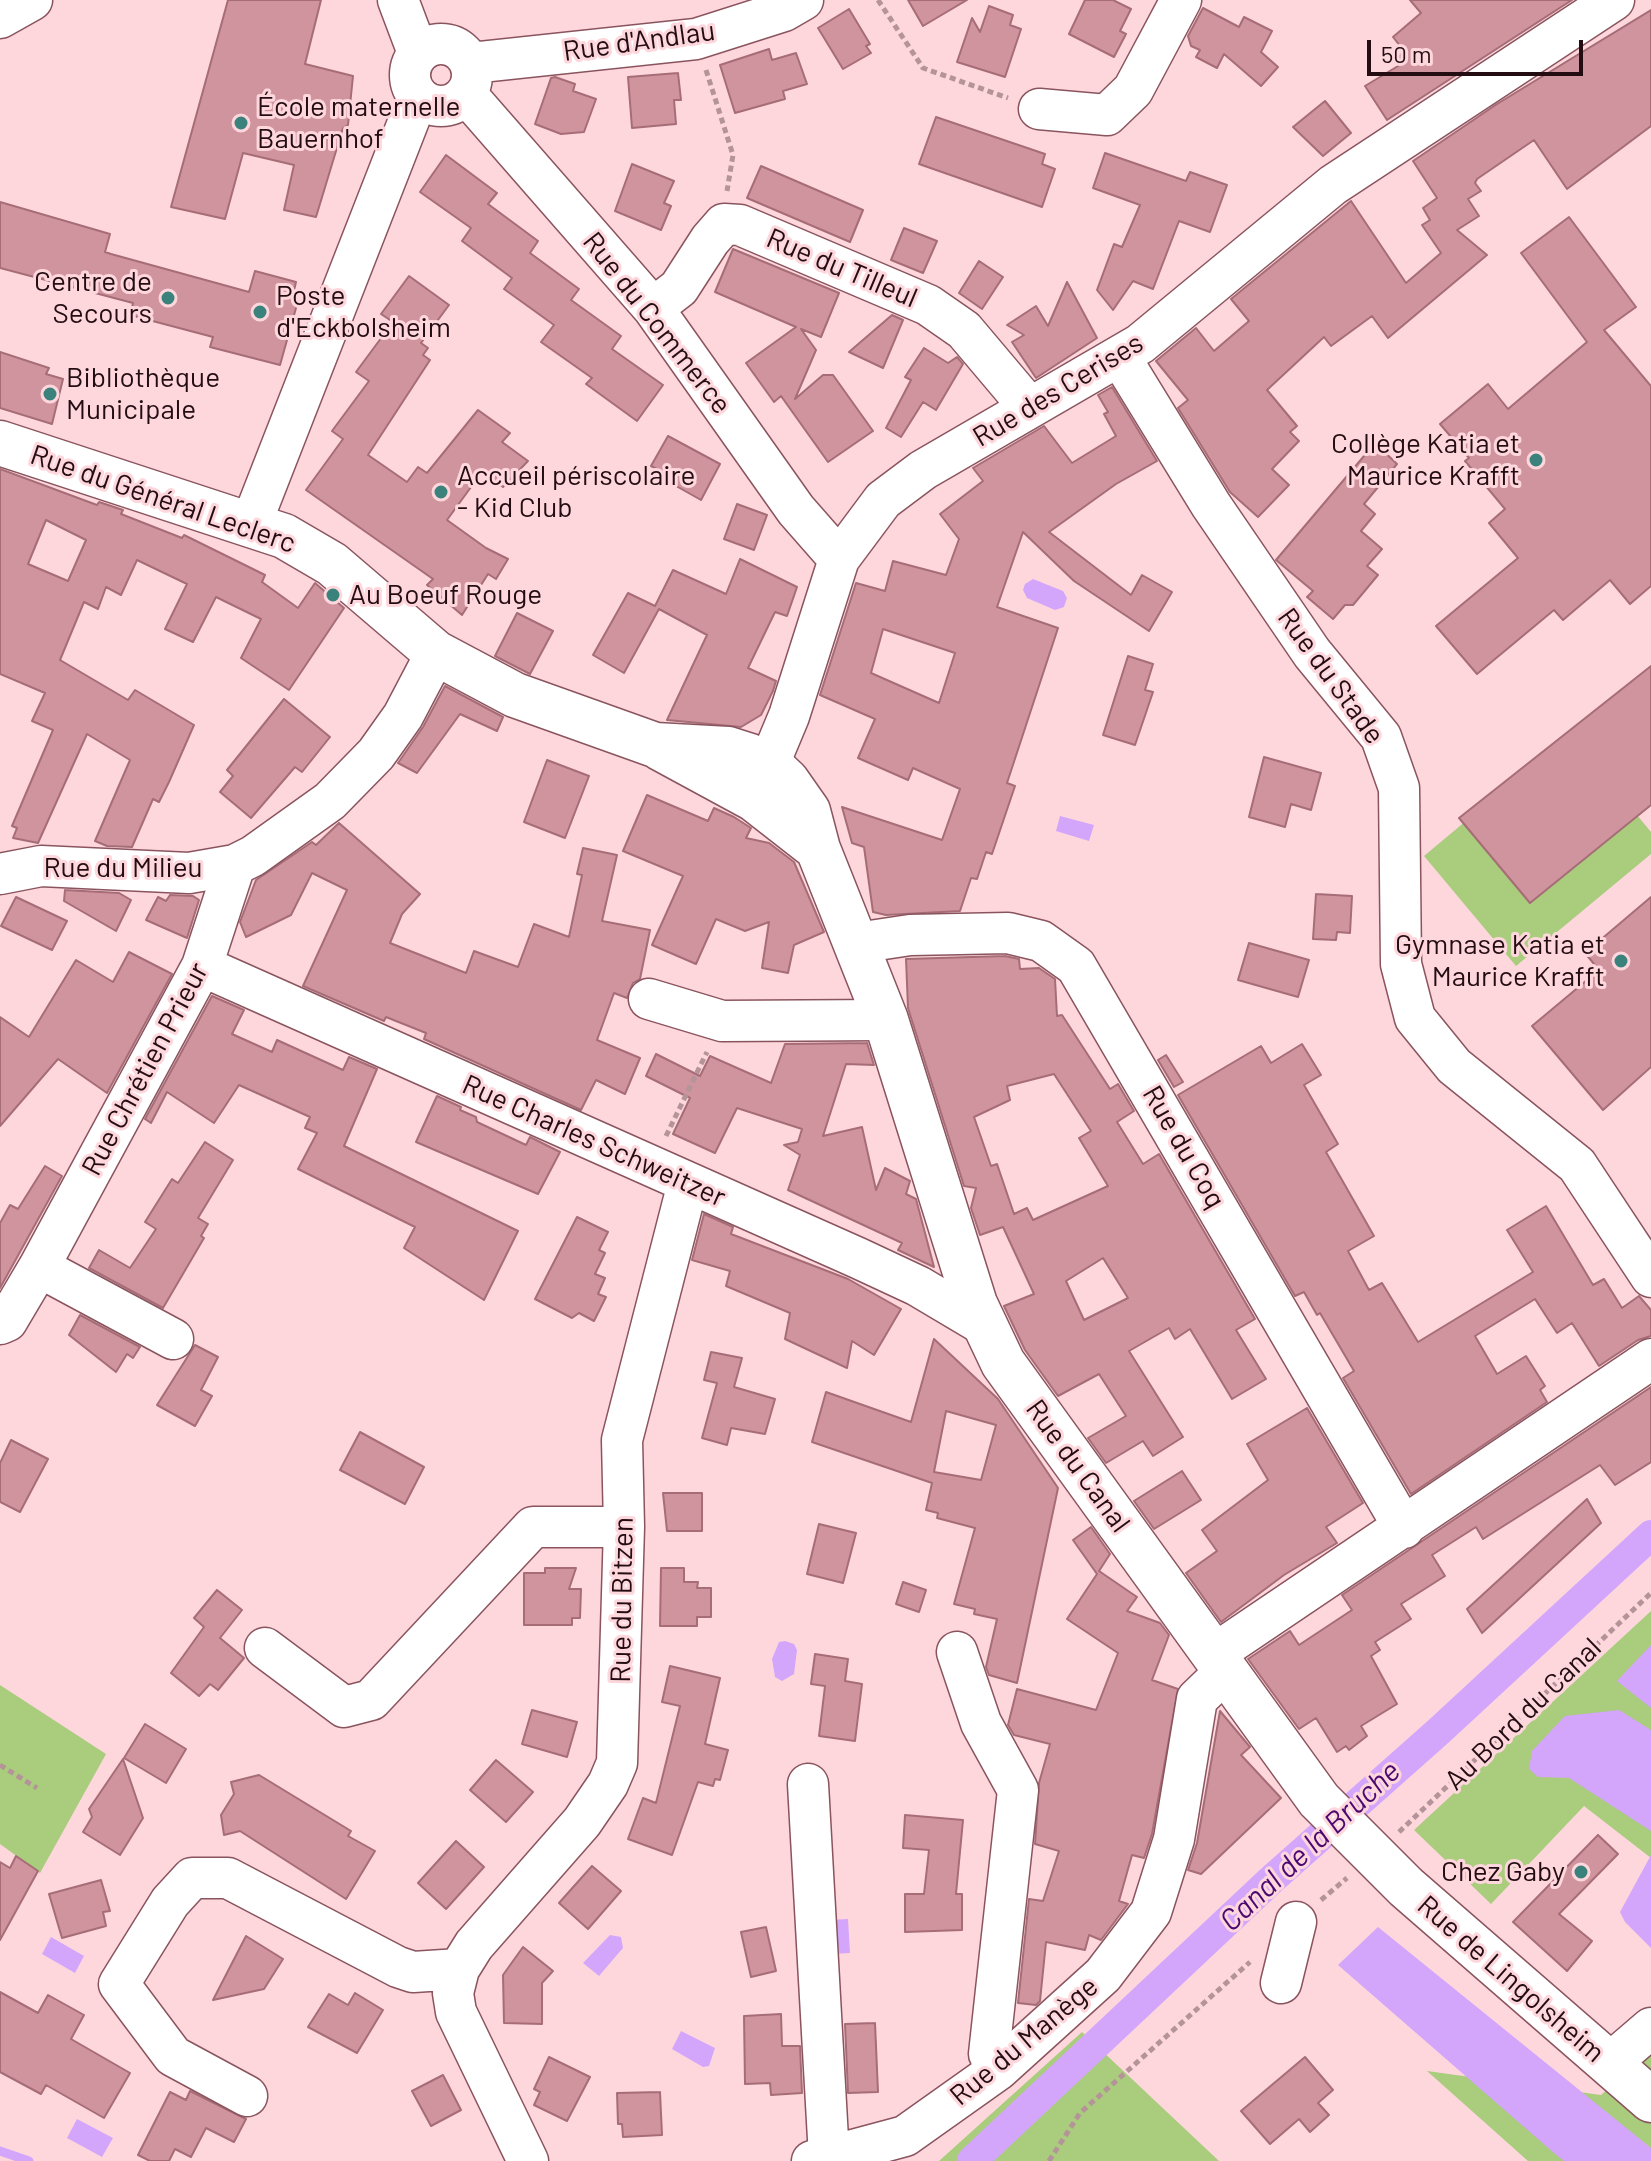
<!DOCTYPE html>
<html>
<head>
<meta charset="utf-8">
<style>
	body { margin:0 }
	#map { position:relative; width:1651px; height:2161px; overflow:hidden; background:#fed7dd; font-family:Barlow,sans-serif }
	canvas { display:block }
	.scale { position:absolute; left:1367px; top:40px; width:216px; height:36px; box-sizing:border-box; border:4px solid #230d12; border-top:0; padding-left:10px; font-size:24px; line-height:28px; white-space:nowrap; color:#230d12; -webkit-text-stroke:6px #fed7dd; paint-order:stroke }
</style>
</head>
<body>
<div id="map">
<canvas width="1651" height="2161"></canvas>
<div class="scale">50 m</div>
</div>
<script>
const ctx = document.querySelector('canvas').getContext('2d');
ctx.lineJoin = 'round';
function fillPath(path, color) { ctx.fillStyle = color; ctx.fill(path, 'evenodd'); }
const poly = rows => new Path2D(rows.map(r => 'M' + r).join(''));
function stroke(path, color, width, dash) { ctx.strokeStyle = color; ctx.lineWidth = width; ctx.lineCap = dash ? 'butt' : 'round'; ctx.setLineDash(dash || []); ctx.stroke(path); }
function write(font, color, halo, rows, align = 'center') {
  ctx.font = font + ' Barlow,sans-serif'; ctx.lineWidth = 6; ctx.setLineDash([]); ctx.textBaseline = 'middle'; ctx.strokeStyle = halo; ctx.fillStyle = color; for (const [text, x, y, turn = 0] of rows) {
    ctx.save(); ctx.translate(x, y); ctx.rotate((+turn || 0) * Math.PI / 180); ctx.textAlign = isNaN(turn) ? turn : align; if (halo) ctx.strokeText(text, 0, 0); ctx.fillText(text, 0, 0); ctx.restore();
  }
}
fillPath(poly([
	[1570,734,1651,832,1651,854,1516,966,1424,856],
	[1651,1611,1651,1858,1584,1806,1491,1904,1414,1830],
	[0,1685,106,1754,40,1873,0,1844],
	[1082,2032,1219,2161,939,2161],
	[1651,2050,1651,2161,1528,2161,1427,2071,1601,2095]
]), '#a9cc7d');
fillPath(poly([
	[1033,579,1063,591,1067,598,1064,607,1055,610,1027,598,1023,590,1025,584],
	[1060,816,1094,825,1089,841,1056,831],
	[785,1641,794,1644,797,1650,794,1674,782,1681,775,1677,772,1659,779,1642],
	[1651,1645,1651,1708,1617,1681],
	[1619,1710,1651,1730,1651,1831,1569,1778,1538,1777,1529,1769,1532,1751,1565,1716],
	[1651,1855,1651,1948,1625,1922,1620,1912],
	[848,1919,850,1953,832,1954,830,1920],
	[1378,1927,1651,2148,1651,2161,1564,2161,1554,2153,1338,1965],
	[610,1935,621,1937,623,1948,599,1976,583,1963],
	[51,1937,84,1956,75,1973,42,1954],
	[681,2031,715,2048,709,2066,703,2067,672,2049],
	[77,2119,113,2138,102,2157,67,2138]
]), '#d3a6fb');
stroke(poly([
	[0,2151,29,2161]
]), '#d3a6fb', 9);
stroke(poly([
	[972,2161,1270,1881,1439,1731,1651,1535]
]), '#d3a6fb', 30);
const building = poly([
	[228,0,321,0,305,64,353,76,348,125,343,128,316,217,284,210,294,165,243,153,225,219,171,207,228,0],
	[908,0,967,0,923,26,908,0],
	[1085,0,1113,0,1131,9,1120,31,1126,34,1114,57,1069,34,1085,0],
	[1410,0,1572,0,1387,120,1365,86,1403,63,1399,57,1404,51,1393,37,1421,13,1410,0],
	[989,6,1013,15,1010,25,1021,29,1005,77,957,62,972,18,980,32,989,6],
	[1203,8,1239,27,1244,17,1272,31,1261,52,1278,67,1261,86,1224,54,1217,68,1196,57,1200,50,1191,46,1188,36,1203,8],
	[849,9,870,44,866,46,871,53,843,69,818,28,849,9],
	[1651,10,1651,126,1567,189,1534,140,1477,179,1475,183,1481,191,1468,199,1479,216,1457,230,1487,255,1388,338,1372,316,1331,346,1324,337,1267,390,1297,426,1290,432,1299,441,1272,469,1289,485,1258,517,1230,492,1178,408,1188,400,1156,361,1196,328,1214,351,1249,321,1231,299,1351,201,1406,283,1441,253,1422,225,1430,220,1423,208,1437,198,1413,161,1497,104,1651,10],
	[769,49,772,60,796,53,807,84,783,91,785,99,735,113,720,65,769,49],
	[678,73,681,100,674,100,676,124,632,128,628,77,678,73],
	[555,77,575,84,573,91,596,99,584,132,561,134,535,124,551,78,555,77],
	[1325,101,1351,133,1323,156,1293,127,1325,101],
	[936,117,1045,154,1042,164,1055,169,1042,207,919,164,936,117],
	[1105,153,1186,181,1190,172,1227,185,1210,232,1179,221,1153,289,1133,281,1113,310,1097,290,1114,244,1122,247,1140,205,1093,188,1105,153],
	[446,155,497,193,488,204,538,241,530,253,579,289,571,300,621,336,612,349,663,385,637,421,586,384,592,378,541,342,554,325,504,289,512,278,462,241,471,228,420,192,446,155],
	[632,164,674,181,664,203,671,206,661,230,615,211,632,164],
	[761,166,863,210,850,242,747,198,761,166],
	[0,202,110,234,105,252,111,254,249,292,255,271,296,282,292,299,298,301,280,365,210,347,213,337,130,315,133,303,0,268,0,202],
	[1569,217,1636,307,1604,330,1651,386,1651,586,1630,604,1610,580,1563,620,1554,610,1477,674,1436,626,1518,558,1489,523,1505,509,1465,461,1469,458,1440,424,1488,384,1508,409,1587,342,1521,253,1569,217],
	[904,228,937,241,923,273,891,260,904,228],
	[733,249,839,293,821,337,801,329,816,350,795,399,823,375,833,375,873,431,828,462,781,396,774,402,746,363,796,327,715,292,733,249],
	[979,261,1003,277,982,309,959,293,979,261],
	[409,276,449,305,421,343,428,348,423,355,430,360,368,455,407,482,418,467,427,473,478,410,510,433,502,442,528,461,503,487,482,472,447,520,486,548,508,559,496,579,488,574,462,615,427,585,433,579,306,490,343,439,332,431,369,381,356,372,393,322,381,314,409,276],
	[1067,282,1097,338,1036,378,1012,342,1024,335,1007,325,1036,306,1048,326,1067,282],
	[892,315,903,320,883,368,849,352,892,315],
	[924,348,948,363,957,357,963,364,936,410,923,402,901,437,886,428,911,380,905,377,924,348],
	[0,352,49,368,46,374,63,379,52,424,0,408,0,352],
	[1112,387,1157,461,1116,484,1049,532,1131,595,1142,575,1172,592,1149,631,1074,581,1023,532,997,607,1058,628,1007,783,1015,786,992,854,986,852,977,879,971,878,960,911,886,915,873,912,864,847,852,843,842,807,942,840,960,789,913,768,908,780,858,758,875,719,820,695,856,583,885,591,893,561,946,575,959,539,940,514,983,481,973,468,1044,426,1072,463,1116,436,1104,414,1108,412,1098,395,1112,387],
	[883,629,955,653,939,703,871,673,883,629],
	[668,436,720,464,701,500,669,482,672,477,651,466,668,436],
	[1375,443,1397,464,1364,504,1375,514,1361,531,1382,549,1367,566,1378,575,1353,605,1345,605,1333,619,1307,597,1313,591,1276,560,1375,443],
	[0,469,97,505,99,502,123,510,121,514,182,538,184,535,265,575,262,582,298,608,315,583,344,608,289,690,241,658,261,619,216,597,193,642,165,629,187,584,137,560,121,595,106,587,98,609,84,602,60,660,128,700,135,690,194,725,169,782,159,802,153,799,132,847,107,846,95,841,130,760,87,734,38,843,13,838,17,828,12,826,53,730,32,721,45,693,0,674,0,469],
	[46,520,86,540,68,581,28,564,46,520],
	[737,504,767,515,754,550,724,539,737,504],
	[740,559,797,587,787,616,775,612,748,668,776,681,773,691,761,715,741,727,667,720,707,635,659,609,624,673,593,655,628,593,655,606,673,570,726,594,740,559],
	[517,613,553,631,530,674,495,656,517,613],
	[1128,656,1153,664,1145,690,1153,692,1135,745,1103,735,1128,656],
	[1651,666,1651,805,1530,903,1459,818,1651,666],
	[445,686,503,717,497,731,460,714,417,773,398,763,423,727,445,686],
	[284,699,330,737,302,772,295,767,251,818,220,792,233,776,227,770,284,699],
	[1264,757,1321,773,1311,810,1291,804,1285,827,1249,817,1264,757],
	[547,760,589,776,565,838,524,822,547,760],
	[647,795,708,821,714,808,734,817,751,828,746,838,769,843,794,862,824,932,794,945,788,973,762,968,769,922,745,931,716,919,696,964,652,945,683,876,623,851,647,795],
	[339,823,420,894,402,914,390,943,466,973,474,951,518,967,534,924,569,937,582,875,577,874,583,848,617,855,602,921,650,930,640,979,633,983,627,998,614,993,597,1040,640,1058,625,1094,596,1080,581,1110,424,1039,426,1033,386,1017,384,1021,303,986,347,890,312,873,291,915,246,937,240,922,256,880,312,842,316,845,339,823],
	[65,890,119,893,131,900,116,931,64,901,65,890],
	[1316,894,1352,896,1350,933,1337,932,1336,940,1313,939,1316,894],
	[170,895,193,896,199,900,187,938,146,920,158,897,166,901,170,895],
	[16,897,67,921,52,950,1,926,16,897],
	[1651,897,1651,1067,1603,1110,1532,1026,1599,970,1585,953,1651,897],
	[1249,943,1309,960,1298,997,1238,980,1249,943],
	[129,952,172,974,107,1093,58,1059,0,1126,0,1017,29,1037,76,960,113,982,129,952],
	[1005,956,1019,959,1020,969,1039,968,1055,979,1057,1016,1062,1015,1110,1089,1118,1084,1134,1111,1117,1122,1143,1164,1159,1154,1255,1319,1236,1330,1266,1379,1232,1399,1190,1329,1175,1339,1169,1328,1129,1351,1183,1437,1153,1456,1143,1441,1106,1463,1088,1438,1126,1416,1099,1374,1058,1396,1025,1350,1004,1306,1034,1294,1003,1227,980,1235,971,1208,976,1188,964,1186,908,1008,906,959,1005,956],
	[1054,1074,1091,1131,1079,1138,1108,1186,1033,1220,1027,1208,1014,1214,997,1164,991,1166,974,1117,1010,1100,1007,1086,1054,1074],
	[1103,1258,1128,1298,1084,1320,1066,1281,1103,1258],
	[212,996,244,1010,232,1034,272,1052,277,1040,343,1070,349,1057,377,1069,344,1146,518,1231,484,1300,404,1248,415,1227,298,1169,317,1133,305,1128,310,1117,239,1085,214,1123,167,1092,151,1123,145,1119,212,996],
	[867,1043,874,1065,846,1064,823,1136,862,1127,876,1190,885,1168,910,1181,906,1194,916,1199,934,1267,898,1250,902,1243,788,1190,800,1155,784,1145,798,1142,802,1129,737,1108,715,1153,673,1134,690,1098,646,1076,656,1054,700,1076,710,1056,771,1083,785,1044,867,1043],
	[1302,1044,1321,1075,1304,1085,1338,1144,1326,1152,1374,1236,1348,1251,1369,1290,1382,1283,1418,1342,1533,1272,1507,1230,1546,1206,1593,1285,1604,1279,1622,1308,1639,1296,1651,1310,1651,1336,1638,1340,1599,1366,1572,1323,1557,1333,1535,1299,1475,1336,1497,1374,1526,1356,1545,1386,1540,1390,1547,1402,1411,1494,1343,1378,1354,1371,1320,1313,1317,1315,1304,1292,1295,1296,1178,1095,1261,1046,1271,1063,1302,1044],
	[1166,1055,1183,1082,1174,1087,1158,1060,1166,1055],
	[437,1096,461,1107,460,1110,476,1117,477,1122,526,1145,530,1137,560,1152,538,1194,416,1142,437,1096],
	[205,1142,233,1160,198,1218,208,1224,201,1236,204,1238,163,1308,89,1268,99,1250,130,1268,156,1229,145,1222,172,1179,178,1183,205,1142],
	[45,1166,62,1176,0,1288,0,1223,10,1205,18,1209,45,1166],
	[704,1214,733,1227,731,1234,848,1279,901,1309,874,1355,852,1341,847,1368,785,1339,790,1313,726,1286,730,1271,692,1260,704,1214],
	[577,1217,608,1232,599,1250,605,1253,595,1274,605,1278,598,1294,606,1297,594,1321,579,1313,572,1318,535,1299,577,1217],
	[80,1315,140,1347,133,1358,127,1354,116,1372,69,1335,80,1315],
	[934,1339,998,1399,1058,1488,1017,1683,989,1675,986,1667,997,1619,974,1614,975,1609,954,1604,975,1528,937,1518,938,1513,926,1510,932,1483,812,1442,826,1392,911,1422,934,1339],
	[946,1411,996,1425,981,1480,934,1472,946,1411],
	[195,1345,218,1357,201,1390,212,1396,195,1426,157,1405,195,1345],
	[711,1352,742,1358,734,1387,775,1399,765,1434,731,1428,727,1445,702,1438,717,1383,704,1380,711,1352],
	[1651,1387,1651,1462,1615,1485,1600,1465,1483,1539,1476,1527,1432,1555,1445,1576,1401,1604,1411,1619,1375,1642,1380,1650,1371,1656,1397,1704,1361,1726,1367,1736,1349,1750,1346,1746,1337,1752,1316,1718,1299,1729,1248,1659,1290,1631,1299,1645,1352,1610,1342,1595,1651,1387],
	[1307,1408,1363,1503,1326,1527,1337,1543,1284,1575,1221,1622,1186,1573,1217,1551,1202,1530,1268,1480,1247,1444,1307,1408],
	[360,1432,424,1467,405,1504,340,1470,360,1432],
	[11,1440,48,1459,20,1512,0,1502,0,1463,11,1440],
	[1182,1471,1201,1500,1154,1529,1134,1501,1182,1471],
	[663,1493,702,1493,702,1531,667,1531,663,1493],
	[1587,1499,1601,1523,1482,1633,1467,1609,1587,1499],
	[819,1524,856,1533,843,1583,807,1574,819,1524],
	[1091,1527,1110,1554,1099,1571,1137,1597,1127,1611,1160,1623,1169,1635,1152,1680,1178,1689,1152,1834,1144,1858,1132,1855,1119,1901,1128,1904,1101,1940,1089,1935,1085,1950,1046,1942,1040,2001,1036,2005,1018,2003,1029,1899,1043,1901,1059,1851,1035,1844,1039,1783,1050,1744,1014,1735,1008,1725,1017,1689,1096,1710,1118,1653,1067,1619,1097,1574,1073,1540,1091,1527],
	[545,1568,576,1568,569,1589,581,1589,580,1618,572,1618,572,1625,524,1625,524,1573,545,1573,545,1568],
	[661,1568,684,1568,684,1582,698,1582,697,1588,711,1588,711,1617,697,1617,697,1626,660,1626,661,1568],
	[903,1582,926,1590,919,1612,896,1604,903,1582],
	[217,1590,242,1610,220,1638,244,1658,218,1690,210,1684,199,1696,171,1673,204,1627,194,1618,217,1590],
	[815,1654,848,1659,845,1681,862,1684,855,1741,819,1736,825,1686,811,1684,815,1654],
	[670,1666,720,1678,705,1744,728,1750,720,1780,715,1779,713,1786,698,1782,672,1855,628,1839,643,1798,656,1803,680,1706,662,1702,670,1666],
	[532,1710,577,1722,567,1757,522,1744,532,1710],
	[1220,1711,1250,1747,1241,1755,1281,1798,1201,1874,1188,1870,1197,1843,1220,1711],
	[145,1724,186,1749,166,1783,124,1758,145,1724],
	[123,1759,143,1818,120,1855,83,1832,92,1817,89,1809,123,1759],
	[496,1760,533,1792,506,1822,470,1790,496,1760],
	[259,1775,351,1831,348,1836,375,1851,346,1899,240,1831,224,1835,221,1815,234,1794,231,1782,259,1775],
	[905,1815,963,1820,956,1894,962,1894,962,1930,905,1932,905,1894,924,1894,929,1850,903,1848,905,1815],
	[1598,1835,1618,1854,1559,1914,1592,1941,1567,1971,1513,1922,1598,1835],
	[456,1841,484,1867,446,1909,418,1883,456,1841],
	[16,1856,38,1871,0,1940,0,1862,10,1868,16,1856],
	[592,1866,621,1891,588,1929,559,1903,592,1866],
	[101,1880,110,1911,103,1912,106,1926,62,1938,49,1894,101,1880],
	[766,1927,776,1971,751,1977,741,1932,766,1927],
	[246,1936,283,1959,264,1989,213,2000,246,1936],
	[523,1947,553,1971,542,1983,542,2024,504,2023,503,1975,523,1947],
	[0,1992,38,2013,48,1995,84,2015,71,2039,130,2073,104,2118,46,2085,41,2094,0,2072,0,1992],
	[355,1993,383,2010,357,2053,308,2027,329,1994,348,2005,355,1993],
	[781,2014,782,2046,800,2046,802,2093,771,2095,770,2083,745,2084,744,2016,781,2014],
	[875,2023,878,2092,848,2093,845,2024,875,2023],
	[549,2057,590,2077,567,2121,534,2105,540,2092,534,2089,549,2057],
	[1305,2057,1333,2090,1318,2103,1329,2115,1310,2132,1299,2119,1270,2144,1241,2111,1305,2057],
	[443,2075,461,2110,431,2126,412,2091,443,2075],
	[190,2091,246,2119,234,2142,206,2128,191,2157,175,2149,169,2161,150,2161,138,2155,170,2092,186,2100,190,2091],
	[660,2092,662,2135,623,2137,622,2124,618,2124,617,2093,660,2092]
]);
fillPath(building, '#d0949e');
stroke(building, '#a66d77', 2);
const minor = poly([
	[398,0,418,53],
	[0,18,32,0],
	'410 75a31 31 0 1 1 62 0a31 31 0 1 1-62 0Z',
	[471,63,696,39,784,11,803,0],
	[466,94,653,308,796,510,839,559],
	[1039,109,1107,115,1133,90,1181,0],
	[653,308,679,288,710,240,724,224,740,225,928,305,964,330,1029,407],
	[1120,357,1211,505,1312,653,1381,737,1399,788,1401,964,1415,1018,1454,1066,1577,1165,1651,1277],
	[251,524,418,97],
	[756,795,789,716,839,559,883,500,923,470,1140,344,1333,185,1614,0],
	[0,874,41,866,189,873,235,865,253,856,330,801,376,754,403,716,436,653],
	[857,943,910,935,1008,933,1041,941,1076,966,1404,1528],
	[202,966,858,1258,918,1286,982,1324],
	[649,999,722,1021,886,1020],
	[39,1267,173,1339],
	[0,1324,7,1321,39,1267,202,966,235,865],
	[265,1648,344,1707,371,1700,533,1527,624,1527],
	[957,1652,981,1723,1018,1790,989,2054,998,2070],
	[1214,1654,1651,1359],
	[808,1784,829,2157],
	[1281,1983,1296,1922],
	[1609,2064,1651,2028],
	[247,2096,173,2056,119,1984,170,1902,192,1878,228,1878,398,1967,413,1972,459,1969],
	[528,2161,456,2012,453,1993,459,1969,474,1945,582,1822,608,1784,617,1763,624,1527,622,1440,688,1183],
	[812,2161,905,2136,998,2070,1103,1975,1151,1912,1174,1839,1197,1699,1226,1671]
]);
const major = poly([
	[0,443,284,536,332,564,436,653,515,695,655,745,728,749,750,756,770,765,787,781,808,811,818,849,886,1020,975,1304,1003,1363,1319,1800,1406,1887,1651,2100],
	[660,748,754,799,818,849]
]);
stroke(minor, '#8a545e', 43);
stroke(major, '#8a545e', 47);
stroke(poly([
	[878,0,923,68,1008,98],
	[706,70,733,155,727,191],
	[666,1136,707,1052],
	[0,1765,37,1788],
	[1399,1832,1651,1593],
	[1321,1900,1347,1878],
	[1049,2161,1080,2113,1250,1962]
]), '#b59499', 5, [6, 4]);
stroke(minor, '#fff', 40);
stroke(major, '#fff', 44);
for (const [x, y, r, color] of [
	[241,123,8,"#3b827c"],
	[168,298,8,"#3b827c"],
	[260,312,8,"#3b827c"],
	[50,394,8,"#3b827c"],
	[1536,460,8,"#3b827c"],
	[441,492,8,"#3b827c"],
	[333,595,8,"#3b827c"],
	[1621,961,8,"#3b827c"],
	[1581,1872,8,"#3b827c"]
]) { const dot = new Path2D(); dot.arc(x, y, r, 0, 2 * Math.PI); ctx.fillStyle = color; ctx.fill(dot); stroke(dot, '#fed7dd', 3); }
write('28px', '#230d12', '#fed7dd', [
	["Rue d'Andlau",639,41,-8],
	["Rue du Tilleul",842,268,23],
	["Rue du Commerce",657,323,52],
	["Rue des Cerises",1058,390,-31],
	["Rue du Général Leclerc",163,499,19],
	["Rue du Stade",1331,676,54],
	["Rue du Milieu",123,868],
	["Rue Chrétien Prieur",145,1069,-62],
	["Rue Charles Schweitzer",594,1141,24],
	["Rue du Coq",1184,1147,60],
	["Rue du Canal",1078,1466,54],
	["Rue du Bitzen",622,1600,-89],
	["Au Bord du Canal",1523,1714,-44],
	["Rue de Lingolsheim",1511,1979,41],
	["Rue du Manège",1024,2041,-40]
]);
write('28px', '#230d12', '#fed7dd', [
	["École maternelle",257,107],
	["Bauernhof",257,139],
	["Centre de",152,282,"right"],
	["Secours",152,314,"right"],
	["Poste",276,296],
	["d'Eckbolsheim",276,328],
	["Bibliothèque",66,378],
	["Municipale",66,410],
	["Collège Katia et",1520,444,"right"],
	["Maurice Krafft",1520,476,"right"],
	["Accueil périscolaire",457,476],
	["- Kid Club",457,508],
	["Au Boeuf Rouge",349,595],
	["Gymnase Katia et",1605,945,"right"],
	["Maurice Krafft",1605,977,"right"],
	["Chez Gaby",1565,1872,"right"]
], 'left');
write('italic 30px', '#4a0970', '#fed7dd', [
	["Canal de la Bruche",1310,1846,-43]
]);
</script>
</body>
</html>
